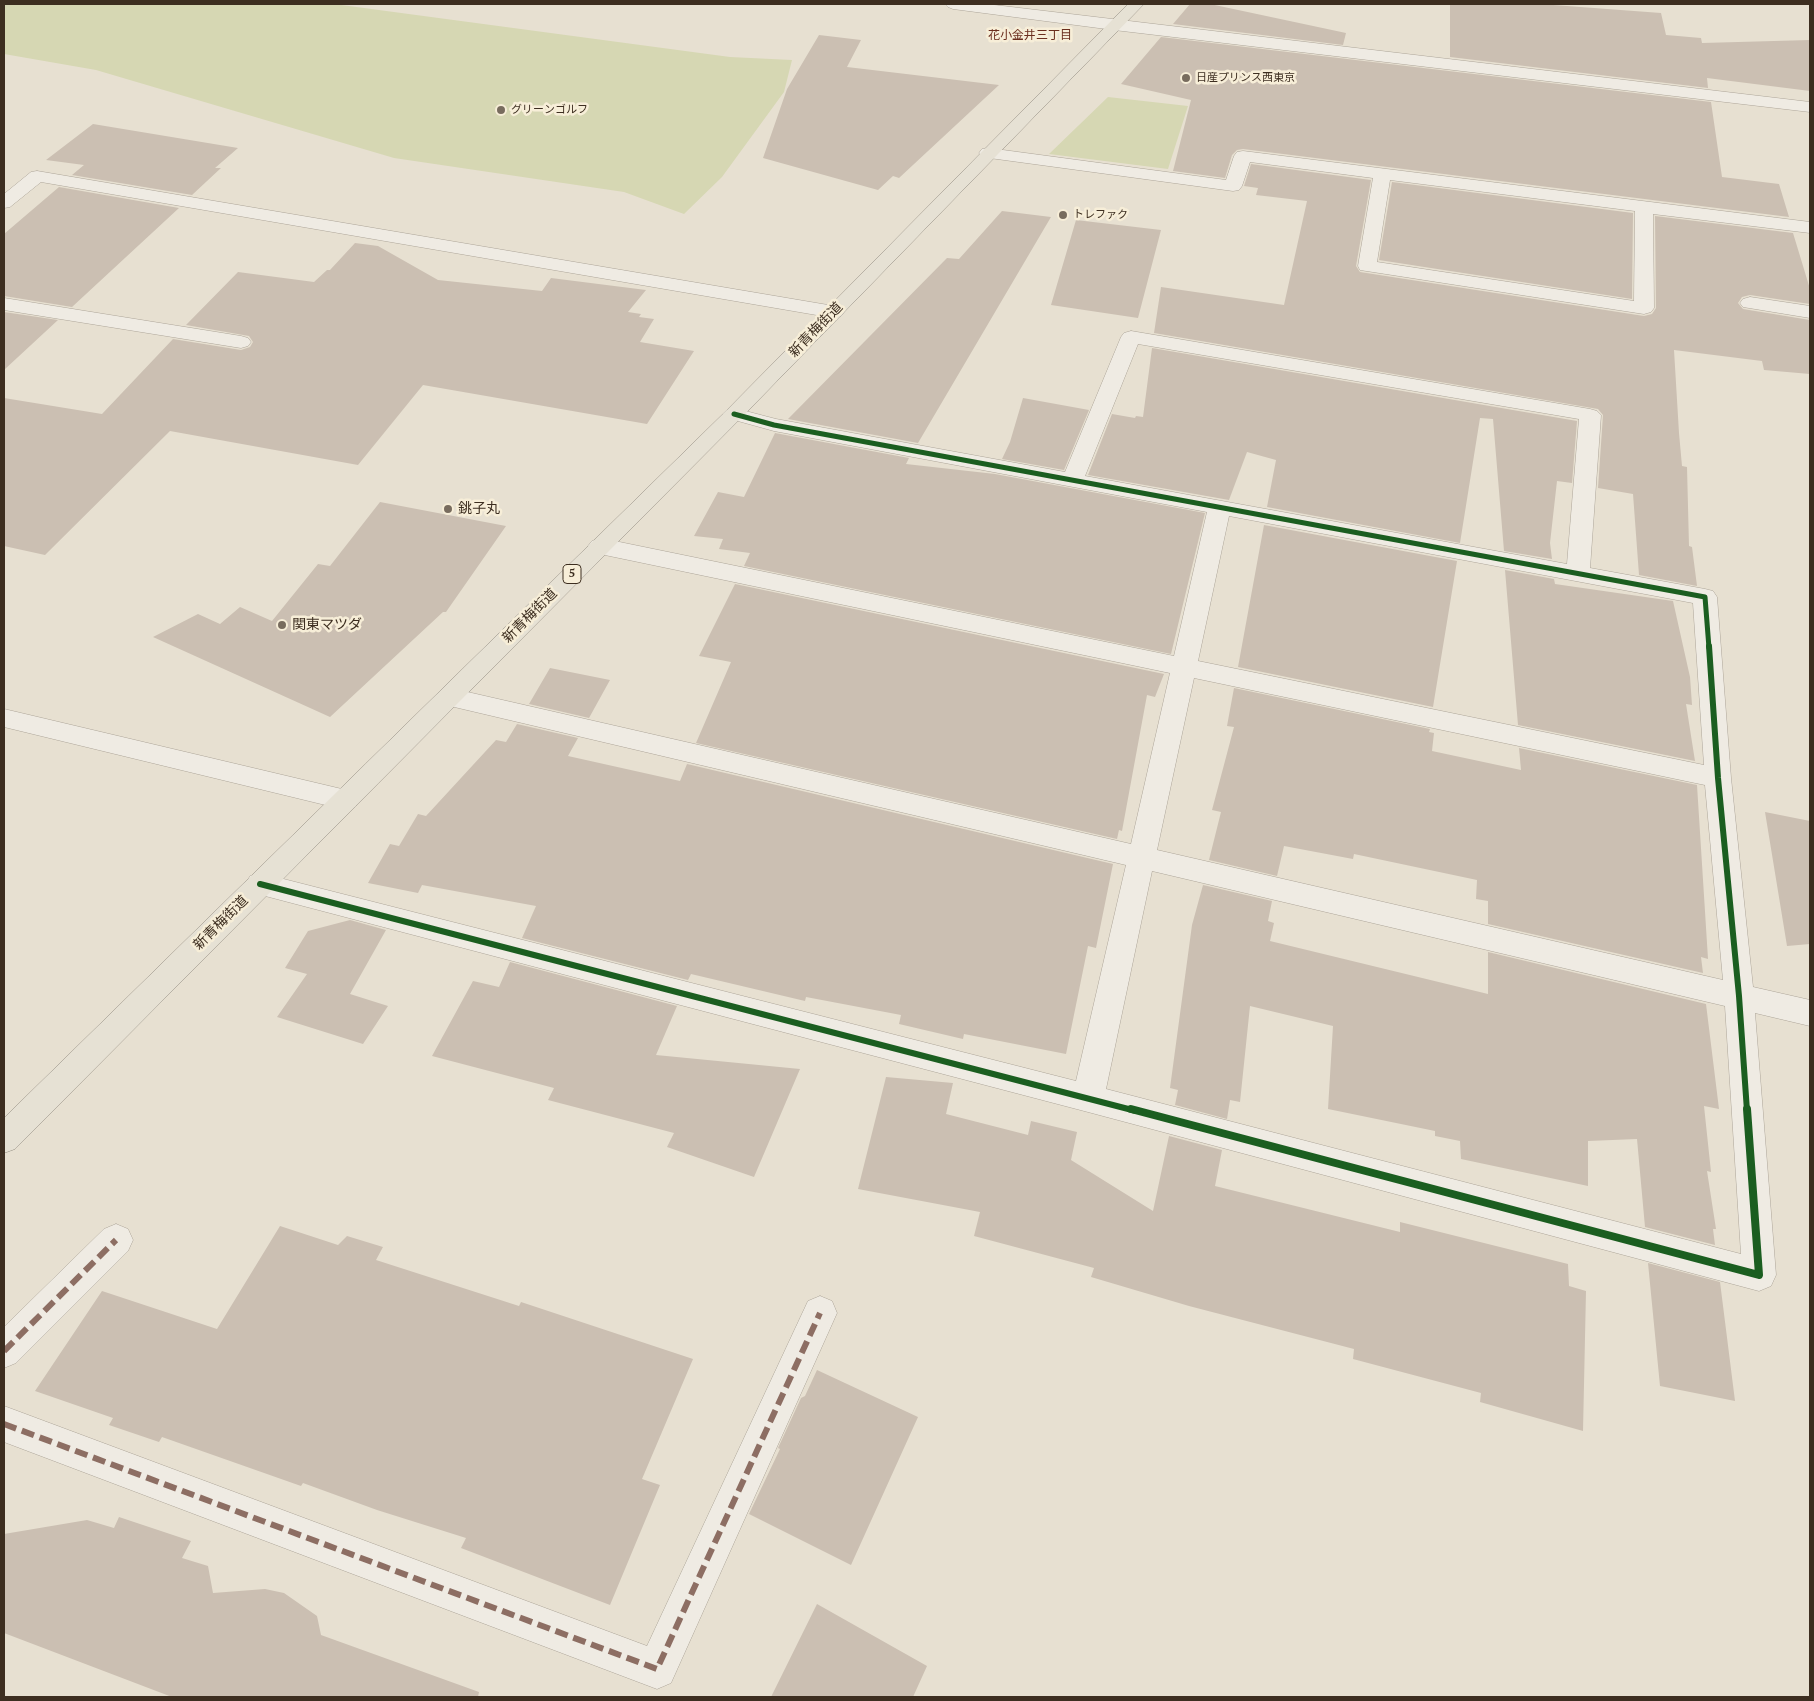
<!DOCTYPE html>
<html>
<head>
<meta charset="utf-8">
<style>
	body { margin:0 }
	#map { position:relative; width:1814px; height:1701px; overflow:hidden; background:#e7e0d1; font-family:"PT Serif",serif }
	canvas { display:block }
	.frame { position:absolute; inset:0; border:5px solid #3d2e20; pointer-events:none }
</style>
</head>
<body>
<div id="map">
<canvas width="1814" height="1701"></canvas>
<div class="frame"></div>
</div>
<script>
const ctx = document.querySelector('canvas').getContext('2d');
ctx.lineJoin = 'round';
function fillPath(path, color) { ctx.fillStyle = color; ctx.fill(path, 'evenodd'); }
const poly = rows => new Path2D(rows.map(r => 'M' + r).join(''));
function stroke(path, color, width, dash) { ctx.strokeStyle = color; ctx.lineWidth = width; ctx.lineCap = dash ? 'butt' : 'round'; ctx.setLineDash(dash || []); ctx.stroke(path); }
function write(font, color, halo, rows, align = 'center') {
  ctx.font = font + ' "PT Serif","Noto Sans JP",serif'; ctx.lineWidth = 5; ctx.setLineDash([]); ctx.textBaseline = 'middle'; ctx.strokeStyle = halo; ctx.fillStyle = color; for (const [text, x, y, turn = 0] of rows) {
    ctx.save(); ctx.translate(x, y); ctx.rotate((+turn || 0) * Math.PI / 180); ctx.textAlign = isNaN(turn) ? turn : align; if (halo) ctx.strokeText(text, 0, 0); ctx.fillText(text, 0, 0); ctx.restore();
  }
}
fillPath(poly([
	[4,4,334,4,730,57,792,60,784,92,722,177,684,214,624,192,394,158,96,70,4,54],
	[1108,97,1188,106,1168,169,1049,154]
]), '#d6d7b3');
fillPath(poly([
	[1190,4,1210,4,1346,33,1343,45,1173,24],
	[1450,4,1540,4,1661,13,1666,35,1701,38,1702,43,1810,40,1810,91,1707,78,1708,88,1450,57],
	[819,35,861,40,847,67,999,85,899,178,893,176,878,190,763,158,787,89],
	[1161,37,1711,102,1722,177,1779,184,1789,217,1243,149,1237,150,1232,155,1225,178,1173,171,1191,100,1121,84],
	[93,124,238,148,215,168,221,168,192,195,72,175,84,165,46,160],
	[1251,164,1371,180,1356,266,1360,272,1644,316,1652,314,1656,308,1655,216,1793,233,1810,289,1810,304,1750,295,1742,297,1738,303,1743,309,1810,320,1810,374,1764,370,1762,361,1674,350,1679,433,1682,466,1687,467,1689,546,1692,547,1697,586,1639,575,1633,494,1598,488,1603,415,1598,409,1154,333,1161,287,1284,305,1307,201,1256,195,1258,188,1244,186],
	[1392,182,1633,213,1632,299,1379,260],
	[59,187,179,208,72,307,4,296,4,234],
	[1002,211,1051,217,918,443,788,419,947,258,959,259],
	[1076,220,1161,230,1138,318,1051,305],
	[355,243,378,246,438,280,542,291,551,278,646,290,628,312,641,314,639,317,654,319,640,342,694,351,647,424,423,385,358,465,170,431,45,555,4,546,4,398,102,414,173,339,241,350,250,347,253,342,249,336,186,325,238,272,314,282,327,270,330,270],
	[4,312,58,320,4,370],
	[1152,348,1577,421,1572,483,1557,481,1550,543,1552,559,1504,551,1493,419,1480,418,1460,543,1267,507,1276,460,1247,452,1229,500,1088,475,1112,414,1135,418,1136,416,1143,417],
	[1023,398,1089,410,1064,470,1002,459,1010,442],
	[775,433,909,458,906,464,995,474,1205,513,1171,654,744,566,750,553,719,549,723,539,694,536,718,492,744,497],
	[380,502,506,526,446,612,443,612,330,717,153,637,198,614,220,624,240,607,272,621,318,564,330,566],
	[1264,525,1457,561,1433,707,1238,667],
	[1505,570,1554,579,1555,584,1673,601,1690,677,1692,705,1686,704,1695,761,1518,725],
	[735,584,1164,674,1155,697,1147,695,1122,831,1119,830,1117,839,696,743,731,662,699,656],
	[550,668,610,680,589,718,529,704],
	[1234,688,1430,729,1429,732,1434,733,1432,751,1521,770,1519,748,1697,785,1708,959,1701,957,1703,973,1488,924,1488,901,1476,899,1477,880,1354,854,1353,859,1284,846,1277,876,1209,860,1221,812,1212,810,1234,727,1227,726],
	[517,724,578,738,568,756,680,781,687,764,1113,864,1096,948,1088,946,1066,1054,964,1034,963,1039,899,1024,901,1015,806,997,805,1001,691,974,688,980,522,938,536,906,422,885,418,893,368,883,390,844,399,846,418,814,426,816,496,740,506,742],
	[1765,812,1810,821,1810,944,1787,946],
	[1203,885,1272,901,1268,921,1274,923,1270,941,1488,994,1488,952,1706,1004,1719,1109,1704,1106,1711,1172,1707,1171,1716,1229,1713,1229,1715,1245,1645,1227,1637,1139,1588,1141,1588,1186,1461,1159,1460,1141,1435,1136,1435,1131,1328,1109,1333,1026,1250,1006,1240,1102,1230,1100,1227,1119,1175,1105,1178,1090,1170,1088,1192,925],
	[350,920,386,930,350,994,388,1006,363,1044,277,1017,307,974,285,968,308,931],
	[510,962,677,1006,656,1055,800,1069,754,1177,667,1147,674,1133,548,1100,554,1088,432,1056,473,981,499,987],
	[886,1077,953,1083,946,1114,1028,1135,1031,1121,1077,1132,1071,1160,1153,1211,1169,1136,1222,1150,1215,1186,1400,1232,1400,1222,1568,1264,1569,1286,1586,1291,1583,1431,1480,1402,1481,1393,1353,1359,1354,1349,1189,1306,1091,1277,1094,1268,974,1236,980,1212,858,1189],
	[280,1226,338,1245,347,1236,383,1247,376,1260,519,1306,521,1302,693,1359,642,1479,660,1485,610,1605,461,1548,466,1538,377,1510,303,1483,301,1486,162,1437,159,1442,109,1425,113,1418,35,1391,102,1291,217,1329],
	[1648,1263,1720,1282,1735,1401,1660,1386],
	[817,1370,918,1417,851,1565,749,1514,780,1449,778,1448,801,1398,805,1396],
	[119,1517,191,1541,182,1558,208,1566,213,1593,265,1589,284,1593,317,1616,321,1635,479,1692,478,1697,172,1697,4,1633,4,1534,87,1520,114,1528],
	[817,1604,927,1666,913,1697,771,1697]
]), '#cbbfb2');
const street = poly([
	[945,4,986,4,1810,102,1810,112,1114,30,953,9,948,7,945,4],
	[988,148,1226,180,1234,156,1237,152,1243,151,1810,222,1810,233,1653,214,1654,308,1651,312,1644,314,1360,270,1358,266,1373,178,1250,162,1242,186,1239,190,1233,191,982,157,979,153,982,149,988,148],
	[1390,180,1635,211,1634,301,1377,262,1390,180],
	[37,171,834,306,841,308,844,312,841,316,834,318,41,182,10,207,4,208,4,194,31,172,37,171],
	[1750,297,1810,306,1810,318,1743,307,1740,303,1743,299,1750,297],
	[4,298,241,336,248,338,251,342,248,346,241,348,4,310,4,298],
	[1131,331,1590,409,1597,411,1601,415,1590,568,1705,589,1713,591,1717,597,1731,778,1753,987,1810,1000,1810,1026,1755,1013,1776,1275,1771,1286,1759,1291,1088,1112,250,892,246,884,250,876,260,873,1076,1081,1126,865,450,706,441,703,437,697,441,691,450,688,1131,844,1170,673,600,554,592,551,588,546,592,541,600,538,1174,656,1207,512,774,431,727,418,723,414,727,410,734,408,776,419,1065,472,1121,337,1124,333,1131,331],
	[1138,344,1579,419,1567,564,1085,476,1138,344],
	[1229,516,1693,603,1704,765,1198,661,1229,516],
	[1194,678,1705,785,1723,980,1157,850,1194,678],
	[1152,871,1725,1006,1741,1254,1106,1089,1152,871],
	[4,709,346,790,355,793,359,800,355,807,346,810,4,727,4,709],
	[116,1224,128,1229,133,1240,128,1251,16,1363,4,1368,4,1327,104,1229,116,1224],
	[820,1296,832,1301,837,1313,671,1683,657,1689,4,1442,4,1406,647,1646,808,1301,820,1296]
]);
const primary = poly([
	[1128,4,1144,4,741,418,15,1149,4,1153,4,1118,727,410,1128,4]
]);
stroke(street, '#ada599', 1);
stroke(primary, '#928b80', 1);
fillPath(street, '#efebe3');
fillPath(primary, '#e6e1d4');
stroke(poly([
	[4,1351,116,1240],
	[4,1424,657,1669,820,1313]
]), '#8d6e63', 6, [13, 6]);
stroke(poly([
	[734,414,774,425,1705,597,1709,648]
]), '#1b5e20', 5);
stroke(poly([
	[1709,646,1718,778,1739,996,1747,1111],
	[260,884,1136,1111]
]), '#1b5e20', 6);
stroke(poly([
	[1131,1109,1759,1275,1747,1109]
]), '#1b5e20', 8);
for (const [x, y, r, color] of [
	[1186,78,5,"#786c5e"],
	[501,110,5,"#786c5e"],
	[1063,215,5,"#786c5e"],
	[448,509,5,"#786c5e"],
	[282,625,5,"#786c5e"]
]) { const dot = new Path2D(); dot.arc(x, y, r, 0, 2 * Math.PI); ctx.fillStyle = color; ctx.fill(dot); stroke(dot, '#f7eed8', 2); }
write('11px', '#3d2e20', '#f7eed8', [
	["日産プリンス西東京",1196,78],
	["グリーンゴルフ",511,110],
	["トレファク",1073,215]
], 'left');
write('12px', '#6b2e1e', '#f7eed8', [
	["花小金井三丁目",1030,36]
]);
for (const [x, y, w] of [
	[572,574,18]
]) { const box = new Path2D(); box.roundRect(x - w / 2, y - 9.5, w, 19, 4); ctx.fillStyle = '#f7eed8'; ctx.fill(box); stroke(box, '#3d2e20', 1); }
write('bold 12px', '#3d2e20', null, [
	["5",572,574]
]);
write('14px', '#3d2e20', '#f7eed8', [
	["新青梅街道",816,330,-46],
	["新青梅街道",530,616,-45],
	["新青梅街道",221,923,-45]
]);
write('14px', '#3d2e20', '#f7eed8', [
	["銚子丸",458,509],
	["関東マツダ",292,625]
], 'left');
</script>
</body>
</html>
